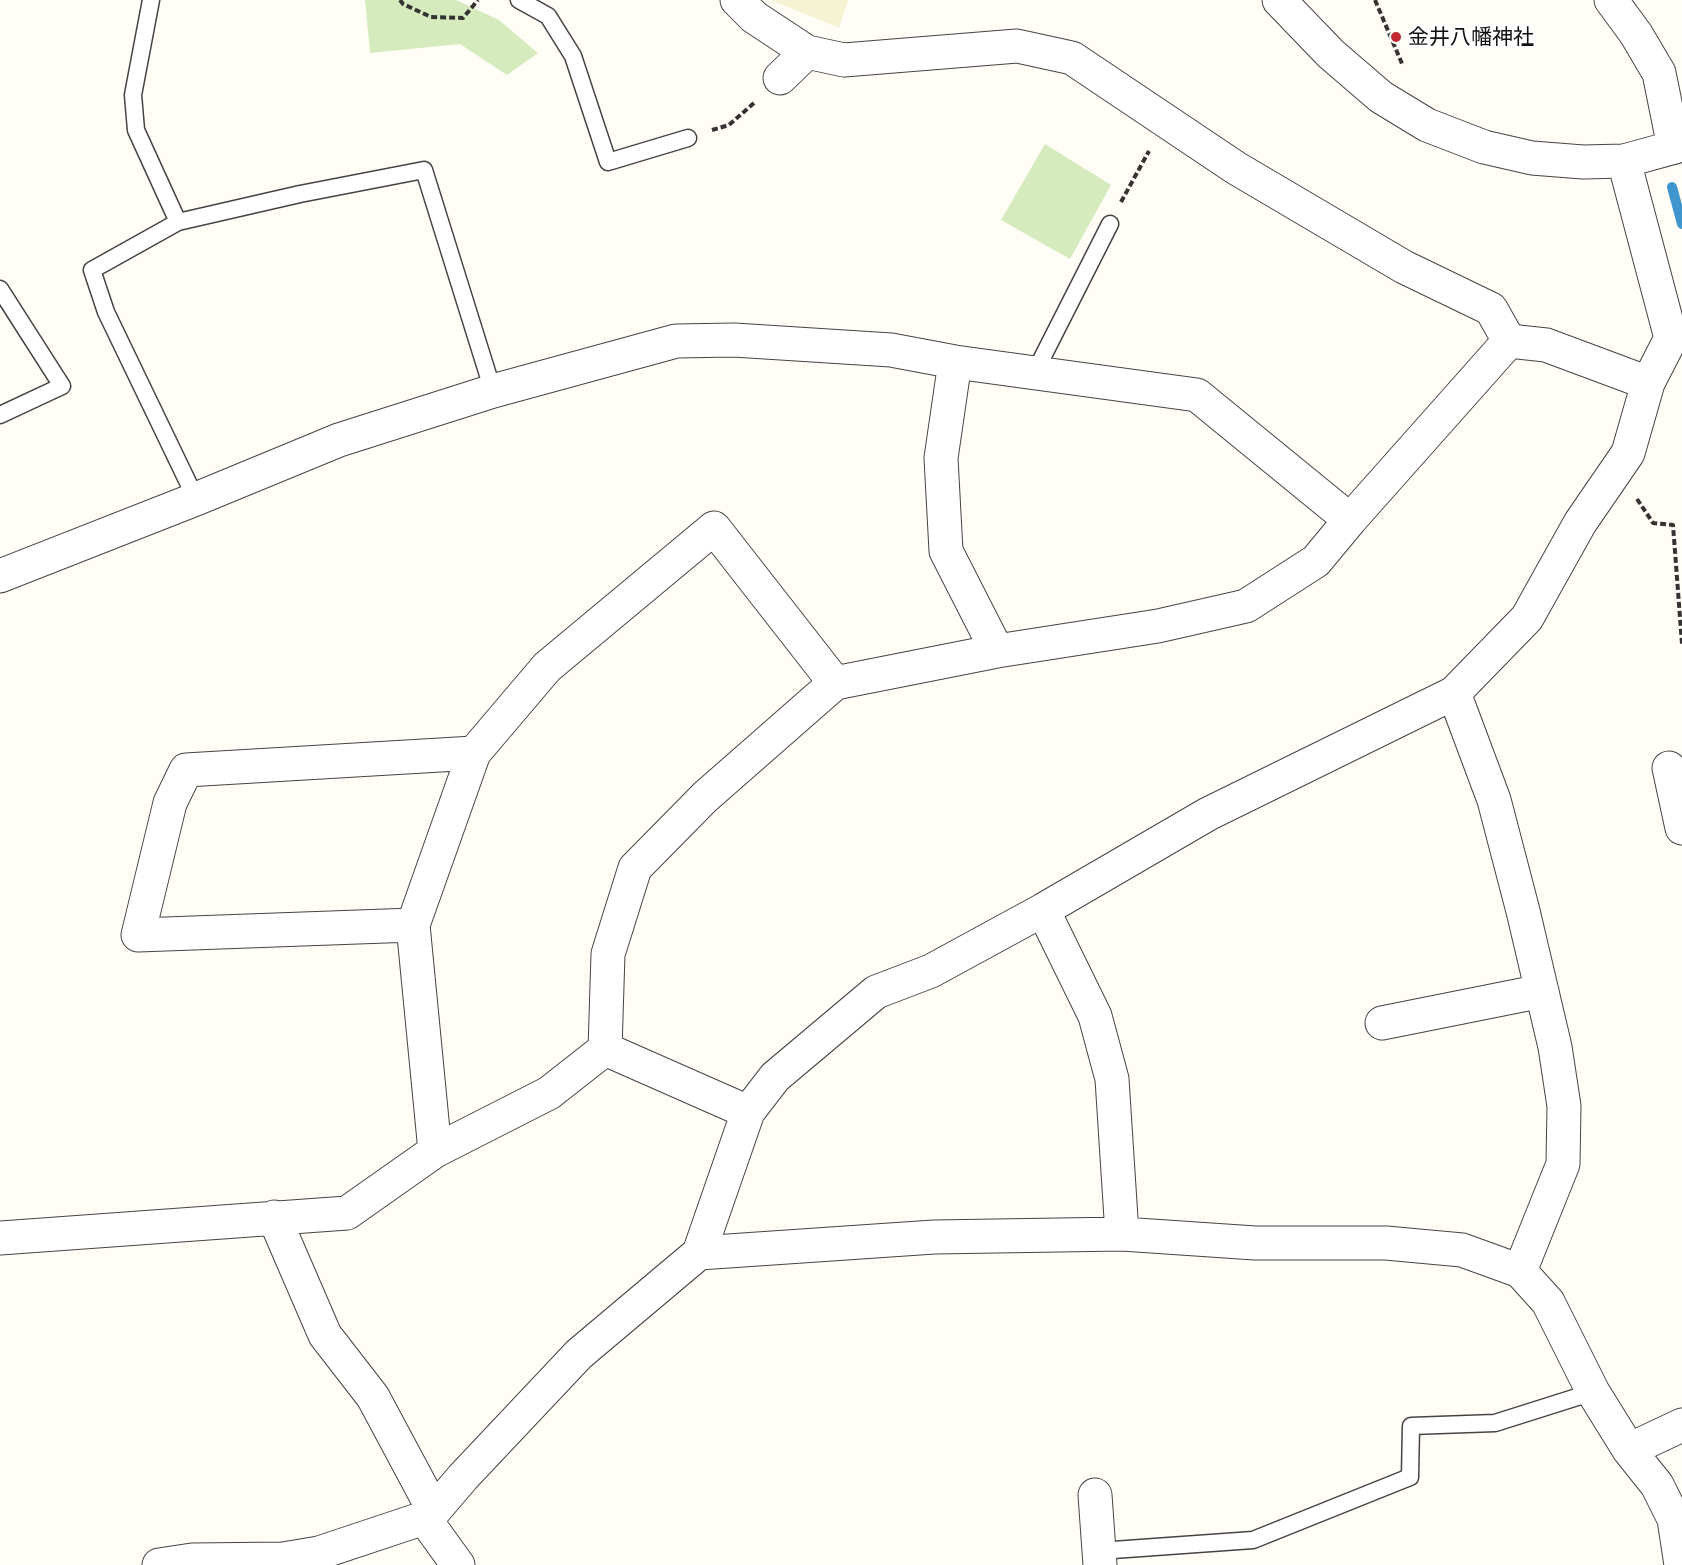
<!DOCTYPE html>
<html>
<head>
<meta charset="utf-8">
<style>
	body { margin:0 }
	canvas { display:block; background:#fffdf5 }
</style>
</head>
<body>
<canvas width="1682" height="1565"></canvas>
<script>
const ctx = document.querySelector('canvas').getContext('2d');
ctx.lineJoin = 'round';
function fillPath(path, color) { ctx.fillStyle = color; ctx.fill(path, 'evenodd'); }
const poly = rows => new Path2D(rows.map(r => 'M' + r).join(''));
function stroke(path, color, width, dash) { ctx.strokeStyle = color; ctx.lineWidth = width; ctx.lineCap = dash ? 'butt' : 'round'; ctx.setLineDash(dash || []); ctx.stroke(path); }
function write(font, color, halo, rows, align = 'center') {
  ctx.font = font + ' "Playfair Display","Noto Sans JP",serif'; ctx.lineWidth = 6; ctx.setLineDash([]); ctx.textBaseline = 'middle'; ctx.strokeStyle = halo; ctx.fillStyle = color; for (const [text, x, y, turn = 0] of rows) {
    ctx.save(); ctx.translate(x, y); ctx.rotate((+turn || 0) * Math.PI / 180); ctx.textAlign = isNaN(turn) ? turn : align; if (halo) ctx.strokeText(text, 0, 0); ctx.fillText(text, 0, 0); ctx.restore();
  }
}
fillPath(poly([
	[771,0,848,0,839,28]
]), '#f6f3d4');
fillPath(poly([
	[365,0,456,0,499,20,538,53,507,75,460,44,370,53],
	[1045,144,1111,185,1070,259,1001,220]
]), '#d5ebbd');
stroke(poly([
	[1672,187,1682,224]
]), '#3f96cf', 10);
const service = poly([
	[151,0,133,95,136,130,178,222],
	[519,0,548,16,573,56,608,162,688,138],
	[0,289,62,386,0,415],
	[1035,372,1110,224],
	[196,499,106,312,92,270,178,222,300,194,424,170,493,391],
	[1099,1551,1253,1540,1410,1477,1411,1426,1495,1423,1593,1392]
]);
const minor = poly([
	[737,0,754,17,807,52,844,60,1017,46,1072,58,1236,168,1404,267,1491,309,1509,341],
	[1611,0,1636,34,1659,73,1674,147],
	[780,78,807,52],
	[955,362,941,458,946,551,997,651],
	[0,576,196,499,339,440,493,391,676,341,734,340,891,350,955,362,1197,395,1350,520],
	[1454,693,1494,800,1523,911,1555,1047,1564,1106,1563,1164,1520,1271],
	[1669,768,1682,828],
	[1043,910,1095,1016,1112,1079,1122,1234],
	[413,925,138,935,170,803,186,770,474,753],
	[1382,1023,1542,991],
	[748,1112,605,1049,608,954,635,868,705,797,835,683,997,651,1158,626,1246,606,1316,561,1350,520,1509,341,1546,345,1648,383],
	[435,1151,413,925,474,753,547,667,714,528,835,683],
	[274,1217,325,1335,373,1397,434,1511],
	[0,1238,347,1213,435,1151,549,1093,605,1049],
	[699,1253,934,1237,1122,1234,1255,1243,1386,1243,1462,1250,1520,1271,1548,1302,1593,1392,1629,1450,1657,1485,1674,1519,1681,1565],
	[1629,1450,1682,1425],
	[1095,1495,1100,1565],
	[424,1518,458,1565],
	[159,1565,192,1560,283,1559,319,1553,424,1518,434,1511,463,1477,579,1354,699,1253,748,1112,775,1077,876,992,931,971,1043,910,1208,814,1454,693,1527,618,1580,523,1628,453,1648,383,1671,338,1624,161]
]);
const tertiary = poly([
	[1279,0,1331,54,1381,97,1427,125,1484,147,1532,158,1583,162,1624,161,1682,145]
]);
stroke(service, '#444', 19);
stroke(minor, '#444', 35);
stroke(tertiary, '#444', 35);
stroke(poly([
	[400,0,403,4,431,17,463,18,478,0],
	[1375,0,1403,66],
	[712,130,729,125,755,102],
	[1121,202,1149,151],
	[1637,499,1653,523,1673,525,1682,644]
]), '#333', 4, [6, 3]);
stroke(service, '#fff', 16);
stroke(minor, '#fff', 33);
stroke(tertiary, '#fff', 33);
for (const [x, y, r, color] of [
	[1396,37,6,"#c4262e"]
]) { const dot = new Path2D(); dot.arc(x, y, r, 0, 2 * Math.PI); ctx.fillStyle = color; ctx.fill(dot); stroke(dot, '#fff', 2); }
write('21px', '#111', '#fff', [
	["金井八幡神社",1408,37]
], 'left');
</script>
</body>
</html>
